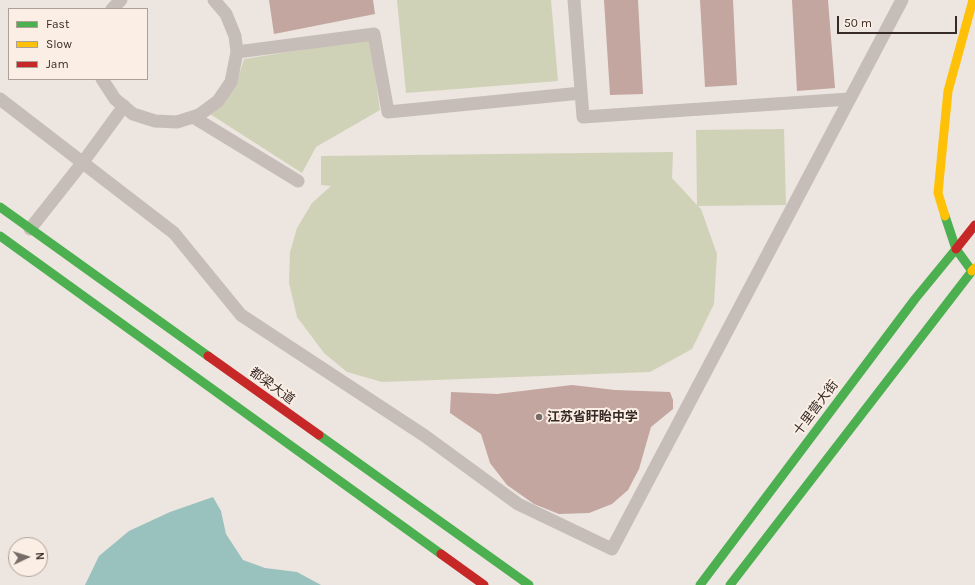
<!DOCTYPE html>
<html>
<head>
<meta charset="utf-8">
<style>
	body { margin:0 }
	#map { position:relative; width:975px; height:585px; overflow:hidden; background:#ede5df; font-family:Karla,sans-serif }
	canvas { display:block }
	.legend { position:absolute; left:8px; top:8px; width:140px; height:72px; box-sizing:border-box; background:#fbefe5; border:1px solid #ada099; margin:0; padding:5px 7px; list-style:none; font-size:12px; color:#372a26 }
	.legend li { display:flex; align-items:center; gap:8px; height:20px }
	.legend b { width:20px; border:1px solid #ada099 }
	.north { position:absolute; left:8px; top:537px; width:40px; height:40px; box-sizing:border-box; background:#fbefe5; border:1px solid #ada099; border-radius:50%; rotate:86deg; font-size:11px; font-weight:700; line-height:16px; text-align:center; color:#372a26 }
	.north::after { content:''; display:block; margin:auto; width:14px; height:18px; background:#776b67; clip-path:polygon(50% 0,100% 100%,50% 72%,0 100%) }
	.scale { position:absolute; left:837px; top:16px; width:120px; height:18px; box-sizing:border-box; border:2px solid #372a26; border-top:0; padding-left:5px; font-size:12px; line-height:14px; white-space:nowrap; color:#372a26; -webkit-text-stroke:3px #fbefe5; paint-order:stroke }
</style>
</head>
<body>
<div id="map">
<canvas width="975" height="585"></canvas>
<ul class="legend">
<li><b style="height:5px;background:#4caf50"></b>Fast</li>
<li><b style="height:5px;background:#ffc107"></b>Slow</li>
<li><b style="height:5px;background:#c62828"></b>Jam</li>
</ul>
<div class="north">N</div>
<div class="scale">50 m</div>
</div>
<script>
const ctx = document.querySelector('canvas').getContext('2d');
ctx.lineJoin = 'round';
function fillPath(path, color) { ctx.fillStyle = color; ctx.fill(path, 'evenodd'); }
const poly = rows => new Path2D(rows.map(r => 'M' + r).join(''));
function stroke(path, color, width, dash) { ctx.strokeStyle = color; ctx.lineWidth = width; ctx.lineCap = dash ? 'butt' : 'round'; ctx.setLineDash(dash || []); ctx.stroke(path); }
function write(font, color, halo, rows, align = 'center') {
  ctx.font = font + ' Karla,"Noto Sans SC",sans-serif'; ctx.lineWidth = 4; ctx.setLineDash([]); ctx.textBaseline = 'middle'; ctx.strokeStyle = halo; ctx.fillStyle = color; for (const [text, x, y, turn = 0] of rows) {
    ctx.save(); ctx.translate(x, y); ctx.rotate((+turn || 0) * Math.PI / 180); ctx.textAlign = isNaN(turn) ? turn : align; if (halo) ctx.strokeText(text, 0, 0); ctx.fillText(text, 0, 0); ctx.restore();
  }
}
fillPath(poly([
	[397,0,551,0,558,81,406,93],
	[370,39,380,110,316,147,302,173,210,114,236,84,244,59],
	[784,129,786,205,698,206,701,209,717,254,714,304,692,349,650,372,382,382,347,372,324,353,297,317,289,283,290,252,297,228,312,203,331,186,321,185,321,156,673,152,672,178,697,205,696,130]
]), '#d0d2b8');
fillPath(poly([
	[213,497,221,511,226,534,243,560,265,568,297,572,321,585,85,585,99,556,129,531,170,512]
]), '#99c1bd');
fillPath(poly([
	[269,0,373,0,375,14,274,34],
	[604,0,638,0,643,94,610,95],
	[700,0,733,0,737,85,705,87],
	[792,0,828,0,835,88,797,91],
	[572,385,615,390,670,392,673,400,673,409,651,427,639,469,628,490,612,504,589,513,559,514,534,504,507,485,490,463,481,434,450,413,451,392,497,394]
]), '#c2a69f');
stroke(poly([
	[574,0,583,117,849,99],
	[112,9,121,0],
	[237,52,374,34,388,112,581,93],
	[102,79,115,99,133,114,155,121,177,122,199,115,218,101,231,82,237,52,235,36,226,14,214,0],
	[0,99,174,233,241,315,425,436,518,504,612,549,902,0],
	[193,117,298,181],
	[30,229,83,162,124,106]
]), '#c6bdb8', 13);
stroke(poly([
	[0,207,208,356],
	[0,236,441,554],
	[319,435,529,585],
	[700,585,915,299,956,249],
	[730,585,972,271,956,249,945,216]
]), '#4caf50', 9);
stroke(poly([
	[945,216,938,193,948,91,973,0],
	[972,271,975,268]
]), '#ffc107', 9);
stroke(poly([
	[956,249,975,225],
	[208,356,319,435],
	[441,554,484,585]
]), '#c62828', 9);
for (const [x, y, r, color] of [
	[539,417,4,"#776b67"]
]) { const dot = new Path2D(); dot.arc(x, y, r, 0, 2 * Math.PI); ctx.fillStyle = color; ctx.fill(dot); stroke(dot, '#fbefe5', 1.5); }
write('13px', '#372a26', '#fbefe5', [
	["都梁大道",272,386,36],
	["十里营大街",816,408,-53]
]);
write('bold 13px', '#372a26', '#fbefe5', [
	["江苏省盱眙中学",547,417]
], 'left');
</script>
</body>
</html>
